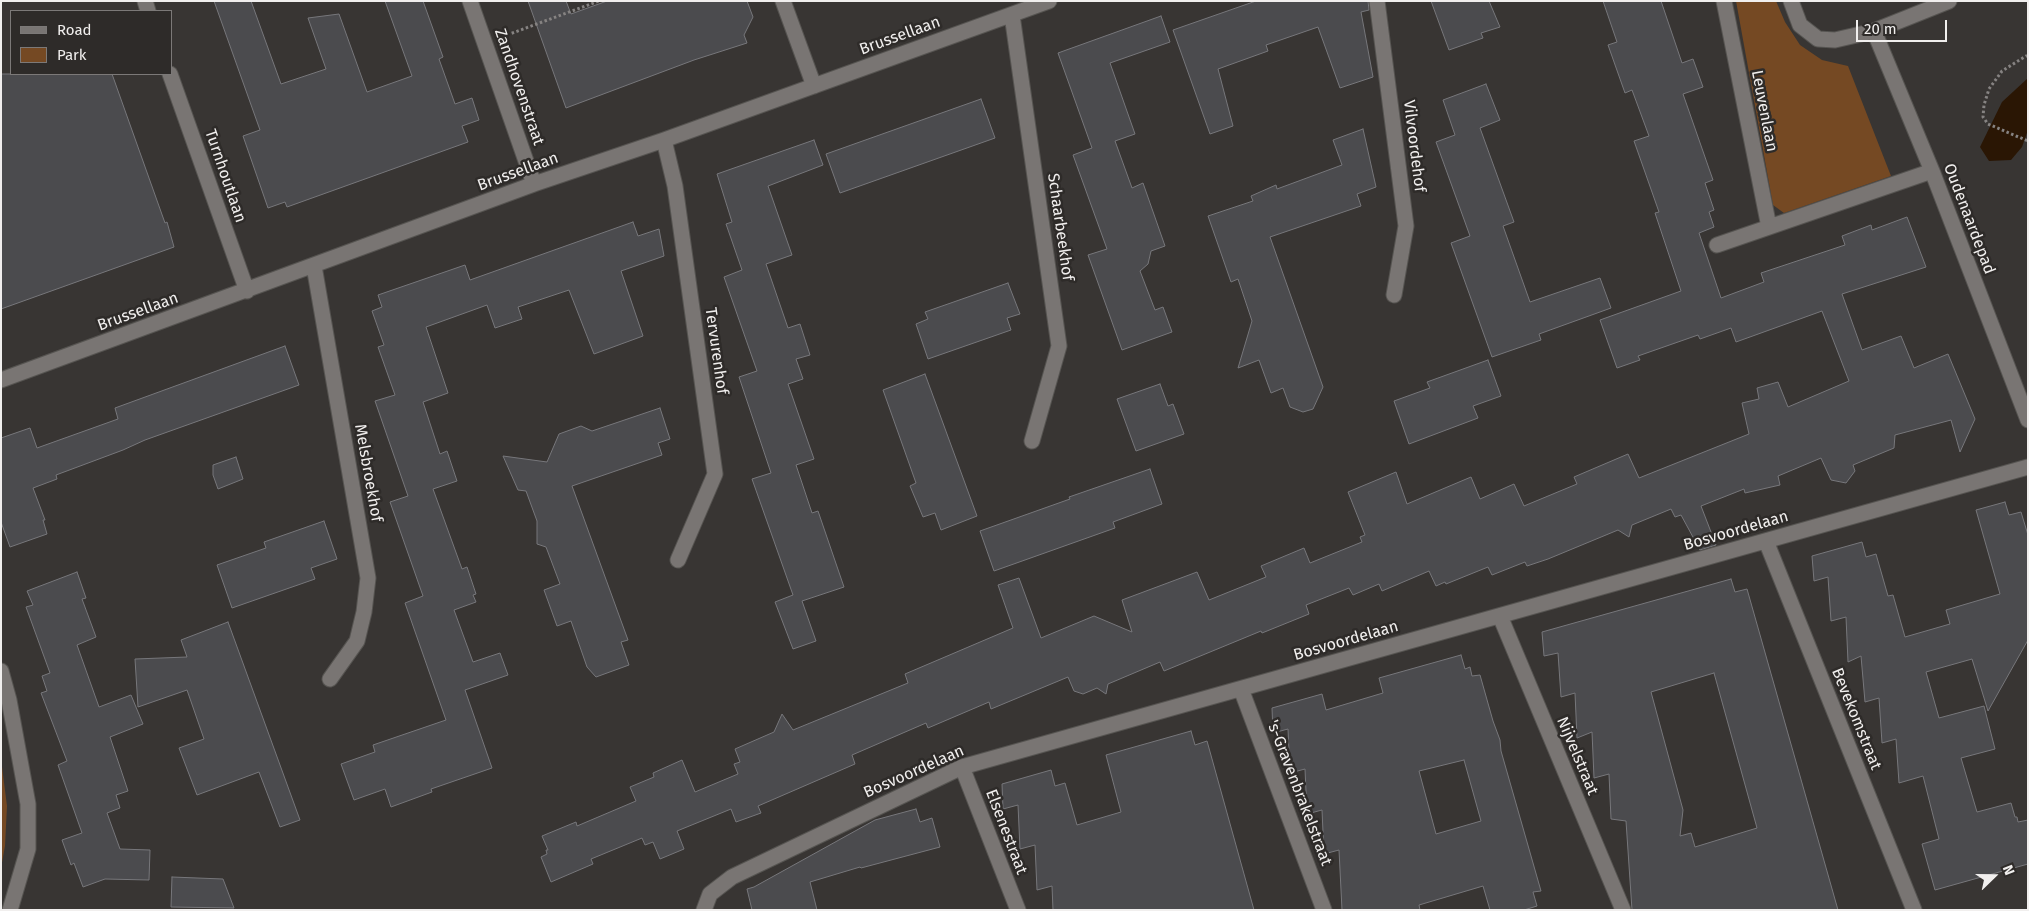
<!DOCTYPE html>
<html>
<head>
<meta charset="utf-8">
<style>
	body { margin:0 }
	#map { position:relative; width:2029px; height:911px; overflow:hidden; background:#383533; font-family:"Fira Sans",sans-serif }
	canvas { display:block }
	.frame { position:absolute; inset:0; border:2px solid #f1efee; pointer-events:none }
	.legend { position:absolute; left:10px; top:10px; width:162px; height:65px; box-sizing:border-box; background:#2e2b29; border:1px solid #7c7978; margin:0; padding:6px 9px; list-style:none; font-size:15px; color:#f1efee }
	.legend li { display:flex; align-items:center; gap:10px; height:25px }
	.legend b { width:25px; border:1px solid #7c7978 }
	.north { position:absolute; left:1969px; top:851px; width:50px; height:50px; -webkit-text-stroke:4px #2e2b29; paint-order:stroke; rotate:68deg; font-size:14px; font-weight:700; line-height:20px; text-align:center; color:#f1efee }
	.north::after { content:''; display:block; margin:auto; width:18px; height:22px; background:#f1efee; clip-path:polygon(50% 0,100% 100%,50% 72%,0 100%) }
	.scale { position:absolute; left:1856px; top:20px; width:91px; height:22px; box-sizing:border-box; border:2px solid #f1efee; border-top:0; padding-left:6px; font-size:15px; line-height:18px; white-space:nowrap; color:#f1efee; -webkit-text-stroke:4px #2e2b29; paint-order:stroke }
</style>
</head>
<body>
<div id="map">
<canvas width="2029" height="911"></canvas>
<div class="frame"></div>
<ul class="legend">
<li><b style="height:6px;background:#797573"></b>Road</li>
<li><b style="height:14px;background:#754923"></b>Park</li>
</ul>
<div class="north">N</div>
<div class="scale">20 m</div>
</div>
<script>
const ctx = document.querySelector('canvas').getContext('2d');
ctx.lineJoin = 'round';
function fillPath(path, color) { ctx.fillStyle = color; ctx.fill(path, 'evenodd'); }
const poly = rows => new Path2D(rows.map(r => 'M' + r).join(''));
function stroke(path, color, width, dash) { ctx.strokeStyle = color; ctx.lineWidth = width; ctx.lineCap = dash ? 'butt' : 'round'; ctx.setLineDash(dash || []); ctx.stroke(path); }
function write(font, color, halo, rows, align = 'center') {
  ctx.font = font + ' "Fira Sans",sans-serif'; ctx.lineWidth = 5; ctx.setLineDash([]); ctx.textBaseline = 'middle'; ctx.strokeStyle = halo; ctx.fillStyle = color; for (const [text, x, y, turn = 0] of rows) {
    ctx.save(); ctx.translate(x, y); ctx.rotate((+turn || 0) * Math.PI / 180); ctx.textAlign = isNaN(turn) ? turn : align; if (halo) ctx.strokeText(text, 0, 0); ctx.fillText(text, 0, 0); ctx.restore();
  }
}
fillPath(poly([
	[1736,1,1776,1,1785,22,1800,45,1822,60,1848,66,1891,176,1784,213,1773,205],
	[1,759,7,806,5,846,1,868]
]), '#754923');
fillPath(poly([
	[2028,78,2028,130,2022,147,2011,160,1989,161,1980,147,2002,102]
]), '#2a1604');
const building = poly([
	[214,1,251,1,281,84,326,69,308,18,339,14,367,92,412,76,385,1,423,1,443,57,439,59,455,104,472,98,479,120,462,126,468,142,287,207,285,202,268,208,243,136,260,130,214,1],
	[528,1,566,1,571,14,607,1,747,1,753,17,744,35,747,43,694,60,566,108,528,1],
	[1256,1,1368,1,1369,10,1361,12,1373,77,1340,88,1318,27,1266,45,1268,51,1218,69,1233,126,1210,134,1173,30,1256,1],
	[1431,1,1489,1,1500,27,1481,33,1483,38,1449,50,1431,1],
	[1603,1,1661,1,1682,63,1693,59,1703,87,1683,94,1713,180,1705,183,1714,210,1709,212,1714,227,1699,233,1721,298,1764,282,1761,273,1845,245,1842,236,1871,225,1872,230,1907,217,1926,267,1842,294,1862,350,1901,336,1914,368,1948,354,1975,419,1960,452,1951,420,1895,435,1894,448,1853,465,1855,471,1846,483,1831,480,1821,458,1778,476,1780,485,1745,493,1744,489,1701,506,1716,545,1700,550,1681,515,1675,517,1671,509,1632,525,1629,537,1618,530,1548,559,1527,566,1525,562,1492,575,1488,567,1446,584,1445,582,1436,586,1429,571,1382,591,1379,584,1353,595,1349,588,1306,605,1309,614,1262,633,1261,631,1164,671,1160,662,1108,684,1106,694,1097,688,1083,694,1074,691,1068,677,991,709,989,702,928,728,926,723,852,755,855,764,758,806,761,813,736,822,731,809,677,831,684,849,660,859,653,842,645,845,642,838,591,859,593,864,551,882,541,857,547,854,546,850,548,850,542,836,576,822,577,826,636,801,630,787,654,777,653,773,682,760,695,792,738,774,734,764,740,762,735,749,774,732,782,714,793,730,908,683,905,674,1013,628,998,585,1019,578,1041,638,1094,616,1132,632,1122,600,1197,572,1209,600,1266,577,1261,566,1304,548,1310,563,1362,542,1360,537,1365,535,1348,492,1396,472,1407,504,1471,477,1480,499,1514,484,1524,506,1577,484,1574,477,1628,454,1639,478,1749,434,1742,403,1759,399,1757,388,1778,382,1788,407,1849,381,1822,311,1736,342,1731,328,1700,339,1698,335,1638,356,1640,360,1617,368,1600,320,1681,291,1655,213,1659,212,1634,141,1649,136,1632,90,1625,93,1608,45,1617,42,1603,1],
	[1161,16,1170,42,1110,63,1135,134,1115,141,1132,188,1143,183,1165,246,1151,251,1148,264,1140,271,1155,310,1163,307,1172,332,1122,350,1088,255,1107,249,1073,155,1092,148,1058,53,1161,16],
	[1,74,112,74,165,223,167,222,174,247,1,309,1,74],
	[1486,84,1500,120,1480,128,1514,222,1503,226,1530,302,1600,278,1611,308,1539,334,1541,340,1492,357,1451,243,1470,236,1436,142,1455,135,1443,100,1486,84],
	[981,99,995,138,840,193,826,154,981,99],
	[1363,129,1376,187,1357,194,1361,206,1270,237,1323,387,1313,409,1303,412,1290,407,1283,388,1271,393,1259,360,1238,368,1252,321,1238,279,1231,282,1208,216,1253,201,1251,196,1276,185,1277,189,1342,165,1333,140,1363,129],
	[814,140,823,165,768,186,792,255,766,264,788,328,800,324,810,355,796,359,803,379,788,384,814,459,796,465,812,513,818,511,844,587,802,601,816,641,793,649,775,602,793,595,752,479,771,473,739,377,757,371,724,277,742,270,726,224,732,222,717,174,814,140],
	[633,222,638,236,659,229,664,256,621,271,643,336,594,354,569,290,518,307,522,319,495,328,487,305,426,327,448,393,423,402,440,454,447,451,457,481,433,489,462,569,467,567,476,594,473,595,476,602,454,610,473,662,500,653,508,675,465,690,492,768,431,789,432,792,391,807,385,789,354,800,341,764,375,752,373,745,446,720,405,603,423,596,390,502,408,496,375,401,395,395,378,347,384,345,372,311,382,307,378,295,465,265,470,280,633,222],
	[1008,283,1020,314,1007,318,1011,330,928,359,916,324,928,319,925,312,1008,283],
	[285,346,299,385,145,440,123,450,56,475,57,479,33,488,45,520,43,520,47,534,10,547,1,522,1,438,30,428,37,448,118,419,115,408,285,346],
	[1488,360,1501,396,1473,406,1478,418,1409,444,1394,401,1430,388,1427,382,1488,360],
	[925,374,977,516,941,530,935,513,923,517,910,486,916,483,883,390,925,374],
	[1160,384,1168,406,1173,404,1184,434,1136,451,1117,399,1160,384],
	[660,408,670,439,658,443,662,455,572,486,628,640,621,642,629,665,596,677,587,667,571,621,557,626,544,590,560,584,546,547,537,544,537,521,526,491,518,490,503,456,547,462,559,434,581,426,592,431,660,408],
	[236,457,243,479,218,489,213,475,213,465,236,457],
	[1150,469,1162,504,1113,522,1115,528,994,571,980,531,1070,499,1069,497,1150,469],
	[2005,502,2009,515,2021,512,2028,535,2028,640,1988,711,1972,659,1926,672,1939,718,1984,706,1995,749,1961,758,1977,812,2011,803,2015,817,2017,817,2018,822,2028,820,2028,864,1935,890,1922,844,1939,839,1923,776,1899,783,1896,739,1882,743,1879,698,1865,702,1861,656,1848,662,1846,617,1831,621,1828,577,1814,581,1812,556,1862,542,1866,557,1876,554,1888,596,1893,595,1905,637,1950,624,1946,610,2000,594,1976,510,2005,502],
	[324,521,337,559,311,568,315,579,232,608,217,565,266,548,264,542,324,521],
	[77,572,86,598,82,599,96,637,77,645,99,707,131,695,143,724,110,737,128,791,116,795,120,808,107,813,120,849,150,850,149,880,105,879,83,887,74,863,71,865,62,840,82,833,58,765,67,761,41,693,47,691,42,676,50,673,26,607,33,605,27,591,77,572],
	[1731,579,1735,592,1747,589,1838,910,1632,910,1626,821,1611,819,1609,774,1594,778,1592,732,1577,738,1575,693,1561,697,1558,653,1544,656,1542,632,1731,579],
	[1714,673,1757,828,1695,847,1691,833,1680,836,1683,810,1651,692,1714,673],
	[228,622,300,820,280,827,259,772,197,795,179,748,204,739,187,690,138,707,135,659,187,657,181,640,228,622],
	[1461,655,1465,669,1470,667,1472,676,1480,675,1493,721,1500,740,1501,751,1541,891,1533,892,1537,906,1524,910,1490,910,1483,886,1419,905,1420,910,1342,910,1339,850,1324,854,1322,810,1307,814,1305,769,1290,773,1288,729,1273,733,1272,708,1322,694,1326,710,1383,693,1379,678,1461,655],
	[1464,760,1481,821,1436,834,1419,771,1464,760],
	[1191,731,1195,745,1207,741,1254,910,1053,910,1052,886,1037,890,1035,845,1020,849,1018,805,1003,809,1002,784,1051,770,1055,786,1065,783,1077,825,1121,812,1106,755,1191,731],
	[916,809,920,822,932,818,940,847,861,868,860,867,810,882,817,910,752,910,747,889,754,887,875,820,916,809],
	[172,877,223,879,234,908,171,907,172,877]
]);
fillPath(building, '#4b4b4e');
stroke(building, '#77777b', 1);
const minor = poly([
	[145,1,148,11],
	[470,1,534,184],
	[783,1,814,86],
	[1377,1,1406,226,1394,295],
	[1724,1,1769,227],
	[1791,1,1800,25,1818,39,1835,40,1874,31,1949,1],
	[1012,15,1059,346,1032,441],
	[1874,31,1932,171,2028,420],
	[170,74,247,291],
	[664,140,675,186,715,474,678,560],
	[1717,245,1932,171],
	[314,266,368,578,364,612,357,641,330,679],
	[1,380,534,184,664,140,1049,1],
	[1766,541,1914,910],
	[1500,616,1623,910],
	[1,671,9,700,28,804,28,849,10,910],
	[1241,689,1324,910],
	[962,767,1018,910],
	[704,910,710,894,732,877,962,767,2028,467]
]);
stroke(minor, '#565451', 17);
stroke(poly([
	[507,35,599,1],
	[2028,56,2026,56,2002,71,1989,89,1984,105,1983,117,1988,124,2028,141]
]), '#868382', 3, [2.5, 2.5]);
stroke(minor, '#797573', 15);
write('16px', '#f1efee', '#2e2b29', [
	["Brussellaan",900,36,-20],
	["Zandhovenstraat",519,87,71],
	["Leuvenlaan",1764,111,79],
	["Vilvoordehof",1414,146,83],
	["Brussellaan",518,172,-20],
	["Turnhoutlaan",225,176,71],
	["Oudenaardepad",1969,219,69],
	["Schaarbeekhof",1060,227,82],
	["Brussellaan",138,312,-20],
	["Tervurenhof",716,351,82],
	["Melsbroekhof",368,473,80],
	["Bosvoordelaan",1736,531,-16],
	["Bosvoordelaan",1346,641,-16],
	["Bevekomstraat",1856,719,68],
	["Nijvelstraat",1577,756,67],
	["Bosvoordelaan",914,772,-24],
	["'s-Gravenbrakelstraat",1299,793,69],
	["Elsenestraat",1006,832,69]
]);
</script>
</body>
</html>
